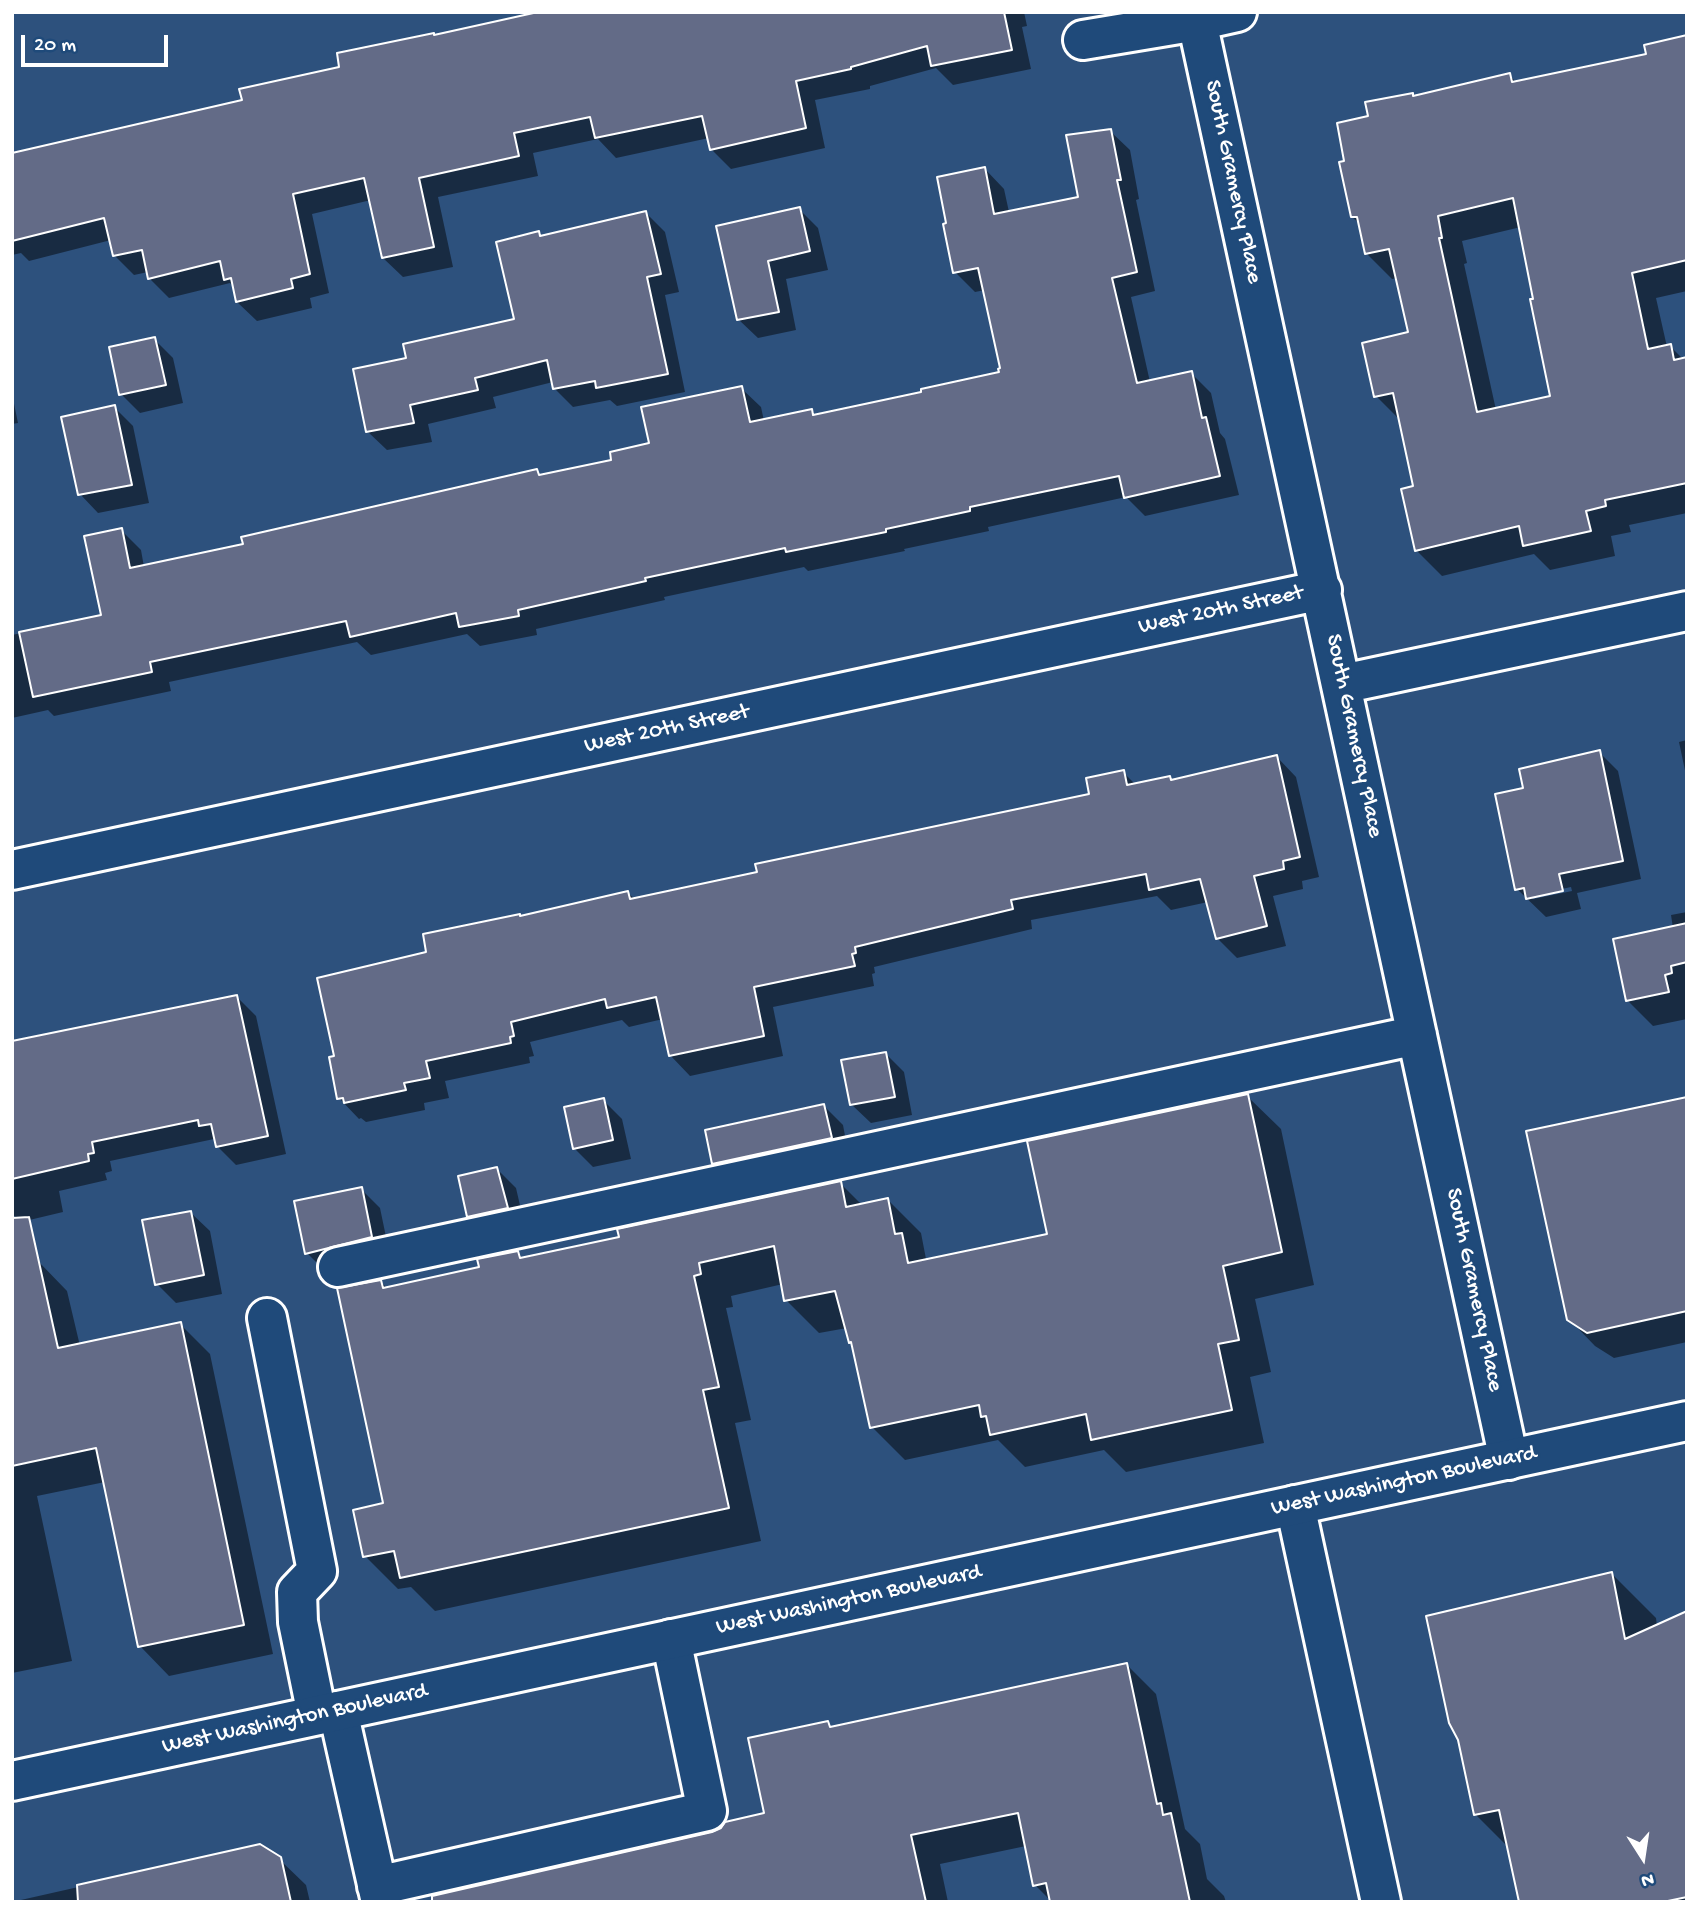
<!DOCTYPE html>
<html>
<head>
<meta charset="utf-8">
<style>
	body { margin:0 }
	#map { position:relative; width:1699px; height:1914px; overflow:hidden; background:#2d517d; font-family:"Gochi Hand",sans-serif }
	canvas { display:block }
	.frame { position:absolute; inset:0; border:14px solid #fff; pointer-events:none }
	.north { position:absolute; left:1608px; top:1823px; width:70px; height:70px; -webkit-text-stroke:5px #1f4a7a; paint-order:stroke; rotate:168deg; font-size:19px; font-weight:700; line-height:28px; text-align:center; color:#fff }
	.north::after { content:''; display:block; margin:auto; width:24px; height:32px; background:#fff; clip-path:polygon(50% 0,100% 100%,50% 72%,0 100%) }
	.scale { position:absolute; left:21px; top:35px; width:147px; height:32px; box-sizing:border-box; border:4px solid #fff; border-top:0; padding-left:9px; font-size:21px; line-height:24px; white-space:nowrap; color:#fff; -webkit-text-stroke:5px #1f4a7a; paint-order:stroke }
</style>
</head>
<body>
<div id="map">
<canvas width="1699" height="1914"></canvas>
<div class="frame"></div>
<div class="north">N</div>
<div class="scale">20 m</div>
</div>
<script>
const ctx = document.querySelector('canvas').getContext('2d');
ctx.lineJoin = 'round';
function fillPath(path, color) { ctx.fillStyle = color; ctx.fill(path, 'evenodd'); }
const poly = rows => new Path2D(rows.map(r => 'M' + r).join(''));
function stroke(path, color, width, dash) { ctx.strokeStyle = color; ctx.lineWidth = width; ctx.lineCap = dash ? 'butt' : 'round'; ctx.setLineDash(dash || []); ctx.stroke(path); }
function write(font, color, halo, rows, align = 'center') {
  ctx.font = font + ' "Gochi Hand",sans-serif'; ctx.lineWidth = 5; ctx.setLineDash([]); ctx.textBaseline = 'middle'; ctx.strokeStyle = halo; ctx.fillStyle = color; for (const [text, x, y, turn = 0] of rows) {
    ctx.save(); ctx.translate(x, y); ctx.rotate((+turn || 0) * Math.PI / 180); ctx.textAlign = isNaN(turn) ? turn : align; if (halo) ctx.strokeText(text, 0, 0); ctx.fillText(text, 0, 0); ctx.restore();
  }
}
fillPath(poly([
	[584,12,1024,12,1027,26,1022,27,1031,69,953,85,936,68,870,86,870,89,815,100,825,148,731,169,711,149,709,138,616,158,598,139,533,153,538,176,438,197,453,267,403,277,383,258,371,200,312,214,329,293,310,298,312,308,257,321,237,302,234,287,230,283,169,298,149,278,148,272,134,275,114,255,111,240,29,261,21,253,12,255,12,153,31,148,32,150,244,101,435,37],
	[1687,37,1687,291,1656,298,1667,347,1670,346,1683,359,1687,358,1687,513,1629,525,1631,532,1611,536,1615,556,1550,570,1534,554,1442,576,1416,550,1415,487,1401,421,1376,396,1411,334,1398,278,1392,279,1366,253,1360,224,1352,217,1346,162,1370,117,1412,95,1415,98,1509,75,1517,83,1648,55],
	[1521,227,1552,398,1496,410,1464,264,1467,263,1462,241],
	[1110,131,1130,150,1139,199,1136,200,1155,291,1131,297,1150,382,1191,373,1211,393,1220,433,1225,439,1239,495,1145,516,1126,497,988,527,989,531,904,549,905,551,808,571,804,567,664,597,665,600,536,629,537,635,480,646,467,634,371,655,357,642,169,682,171,691,54,716,48,710,12,718,12,635,103,616,121,530,141,550,144,567,245,545,537,471,542,476,614,461,651,445,741,388,761,407,764,421,811,411,816,416,1002,374,985,290,975,292,955,272,985,169,1004,189,1009,212,1081,198],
	[799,209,818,228,828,270,786,279,796,330,758,338,739,320,718,228],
	[646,213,665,232,679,292,665,295,685,392,617,406,610,400,573,407,555,389,553,382,493,397,496,408,428,424,432,442,387,450,368,432,408,359,516,320,539,233,543,237],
	[154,339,173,358,183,403,140,413,121,394],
	[12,394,18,423,12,424],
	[114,407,133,426,149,503,98,513,80,494],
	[1687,740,1687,780,1679,742],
	[1599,752,1618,771,1641,879,1577,893,1581,909,1546,917,1517,889,1525,789],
	[1571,887,1572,891,1533,899,1530,896],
	[1276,756,1296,777,1319,877,1302,881,1303,889,1273,896,1286,946,1237,958,1217,938,1208,902,1171,910,1157,896,1031,920,1032,929,874,967,875,973,872,974,874,986,773,1007,783,1056,690,1076,670,1055,663,1019,629,1027,622,1020,530,1042,534,1056,529,1057,530,1063,445,1081,449,1098,424,1103,425,1110,366,1122,361,1118,359,1119,339,1098,337,1057,428,954,521,917,628,893,635,899,759,873,1091,795,1123,772,1136,785,1169,778,1172,781],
	[1687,912,1687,1019,1653,1026,1627,1000,1673,928,1671,915],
	[237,997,256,1016,286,1154,236,1165,217,1146,214,1139,110,1161,112,1171,105,1173,107,1180,59,1191,63,1212,21,1222,12,1214,12,1043],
	[885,1053,904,1072,912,1115,871,1123,852,1105],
	[1247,1096,1281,1129,1314,1285,1255,1299,1271,1372,1250,1377,1264,1443,1126,1472,1104,1450,1025,1467,998,1440,905,1460,872,1427,854,1344,847,1328,819,1333,786,1300,783,1284,731,1296,733,1307,726,1308,751,1420,735,1423,761,1541,435,1611,411,1587,398,1589,365,1556,385,1504,381,1282,387,1288,481,1268,517,1253,524,1259,621,1238,840,1183,862,1205,888,1200,921,1233,926,1259,1049,1235],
	[1687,1099,1687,1342,1614,1358,1595,1346,1569,1319],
	[603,1100,622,1119,631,1159,593,1167,575,1149],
	[824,1106,843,1125,849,1157,733,1182,714,1163],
	[497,1169,516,1188,525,1227,488,1235,469,1216],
	[361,1189,380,1208,390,1256,326,1272,307,1253],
	[191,1213,210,1231,222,1294,176,1303,157,1284],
	[38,1261,67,1291,80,1346,180,1324,210,1354,273,1654,169,1676,140,1646,105,1482,37,1496,72,1661,12,1673,12,1267],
	[1612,1574,1656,1618,1657,1626,1687,1616,1687,1902,1521,1902,1509,1848,1475,1814],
	[1127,1665,1156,1694,1185,1829,1200,1844,1207,1879,1224,1896,1226,1902,1052,1902,1035,1885,1026,1846,940,1864,948,1902,474,1902,712,1834,766,1815,828,1723,833,1728],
	[260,1846,279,1859,306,1885,310,1902,12,1902]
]), '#0007');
const building = poly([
	[538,12,1004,12,1012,50,931,66,927,46,851,67,851,69,796,81,806,128,710,150,702,116,595,138,590,117,514,133,519,156,419,178,434,247,382,258,364,178,293,194,310,274,291,279,293,288,236,302,231,278,224,280,220,261,148,279,142,250,113,256,104,218,12,241,12,153,242,100,239,89,339,67,337,53,434,33,434,35,538,12],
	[1687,35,1687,260,1632,273,1648,349,1671,344,1674,360,1687,357,1687,483,1605,500,1606,506,1586,511,1591,531,1523,546,1519,526,1415,551,1401,489,1413,486,1393,393,1374,397,1362,343,1408,332,1389,249,1365,254,1357,217,1351,217,1339,162,1344,161,1337,123,1368,116,1365,102,1413,93,1413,96,1510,73,1512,82,1646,54,1644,45,1687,35],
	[1513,198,1533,299,1530,299,1550,396,1477,412,1439,238,1442,238,1438,216,1513,198],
	[1111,129,1121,180,1117,180,1137,272,1112,278,1137,383,1192,371,1202,418,1206,417,1220,476,1124,498,1119,476,970,507,970,511,886,529,886,532,786,552,785,548,645,578,646,581,518,610,519,616,459,627,456,613,350,637,346,621,150,662,152,672,33,697,19,632,101,615,84,536,122,528,130,568,243,544,241,537,537,469,539,475,611,460,610,452,649,443,641,407,742,386,750,422,812,409,813,415,921,392,921,389,999,372,998,369,1000,368,978,268,953,273,943,224,946,223,937,177,985,167,994,214,1078,197,1066,135,1111,129],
	[800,207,810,251,768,261,779,312,737,320,716,226,800,207],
	[646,211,661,274,647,277,668,374,596,388,595,381,553,389,547,360,475,378,478,390,410,405,414,423,366,432,353,369,406,358,403,344,514,319,496,242,539,231,540,236,646,211],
	[155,337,166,385,119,395,109,347,155,337],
	[115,405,132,485,78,495,61,417,115,405],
	[1600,750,1623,861,1559,874,1563,891,1526,899,1524,888,1515,890,1495,794,1523,788,1519,769,1600,750],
	[1277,755,1300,857,1283,861,1284,869,1254,876,1267,926,1216,939,1200,879,1149,890,1146,874,1011,900,1013,909,855,947,856,953,852,954,855,966,754,987,764,1036,669,1056,656,997,607,1008,605,999,511,1022,514,1036,510,1037,511,1043,426,1061,430,1078,404,1083,406,1090,344,1103,343,1098,337,1099,329,1057,334,1056,317,978,426,952,423,934,520,914,520,916,628,891,630,899,757,872,755,864,1089,794,1086,778,1124,770,1127,785,1170,776,1171,780,1277,755],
	[1687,923,1687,962,1671,966,1672,973,1665,975,1669,992,1626,1001,1613,939,1687,923],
	[237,995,268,1136,216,1147,211,1124,199,1126,198,1120,92,1142,94,1153,88,1154,89,1161,12,1179,12,1041,237,995],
	[886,1052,895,1097,850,1105,841,1060,886,1052],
	[1248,1094,1282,1252,1223,1266,1239,1340,1218,1344,1232,1410,1091,1440,1086,1414,990,1435,986,1416,981,1417,979,1405,870,1428,851,1342,849,1343,835,1291,784,1301,774,1246,699,1263,701,1274,694,1276,719,1387,703,1390,729,1508,400,1578,394,1551,363,1557,353,1510,383,1503,337,1288,381,1280,383,1288,479,1267,477,1259,518,1251,520,1258,619,1237,617,1229,841,1181,846,1207,888,1198,895,1234,902,1233,908,1263,1047,1234,1027,1141,1248,1094],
	[1687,1097,1687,1311,1587,1333,1567,1320,1526,1131,1687,1097],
	[604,1098,613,1140,573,1149,564,1107,604,1098],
	[824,1104,832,1138,712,1164,705,1130,824,1104],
	[497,1167,508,1208,467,1217,458,1176,497,1167],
	[362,1187,372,1237,305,1254,294,1201,362,1187],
	[191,1211,204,1275,155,1285,142,1220,191,1211],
	[29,1217,58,1348,181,1322,244,1625,138,1647,96,1448,12,1466,12,1218,29,1217],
	[1612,1572,1625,1639,1687,1611,1687,1897,1663,1902,1519,1902,1499,1810,1474,1815,1458,1740,1449,1723,1426,1616,1612,1572],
	[1127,1663,1157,1804,1161,1803,1163,1815,1171,1813,1190,1902,1050,1902,1046,1883,1033,1886,1018,1813,911,1835,926,1902,432,1902,432,1896,712,1832,721,1828,725,1822,764,1813,748,1738,828,1721,830,1727,1127,1663],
	[260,1844,281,1857,291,1902,78,1902,77,1885,260,1844]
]);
fillPath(building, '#636b87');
stroke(building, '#fff', 2);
const minor = poly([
	[1195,12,1509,1460],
	[1083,40,1197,21,1237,12],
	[1342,684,1687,611],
	[12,870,1322,590],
	[338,1267,1417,1035],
	[267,1318,317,1571,297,1592,298,1622,317,1715],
	[1295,1505,1381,1902],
	[338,1711,381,1902],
	[377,1886,707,1811,671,1639]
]);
const major = poly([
	[12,1781,1687,1421]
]);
stroke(minor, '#fff', 44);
stroke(major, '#fff', 44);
stroke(minor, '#1f4a7a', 38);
stroke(major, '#1f4a7a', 38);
write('23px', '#fff', '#1f4a7a', [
	["South Gramercy Place",1232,182,78],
	["West 20th Street",1221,611,-12],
	["West 20th Street",667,730,-12],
	["South Gramercy Place",1353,736,78],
	["South Gramercy Place",1473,1290,78],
	["West Washington Boulevard",1404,1482,-12],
	["West Washington Boulevard",849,1601,-12],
	["West Washington Boulevard",295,1720,-12]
]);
</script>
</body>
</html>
